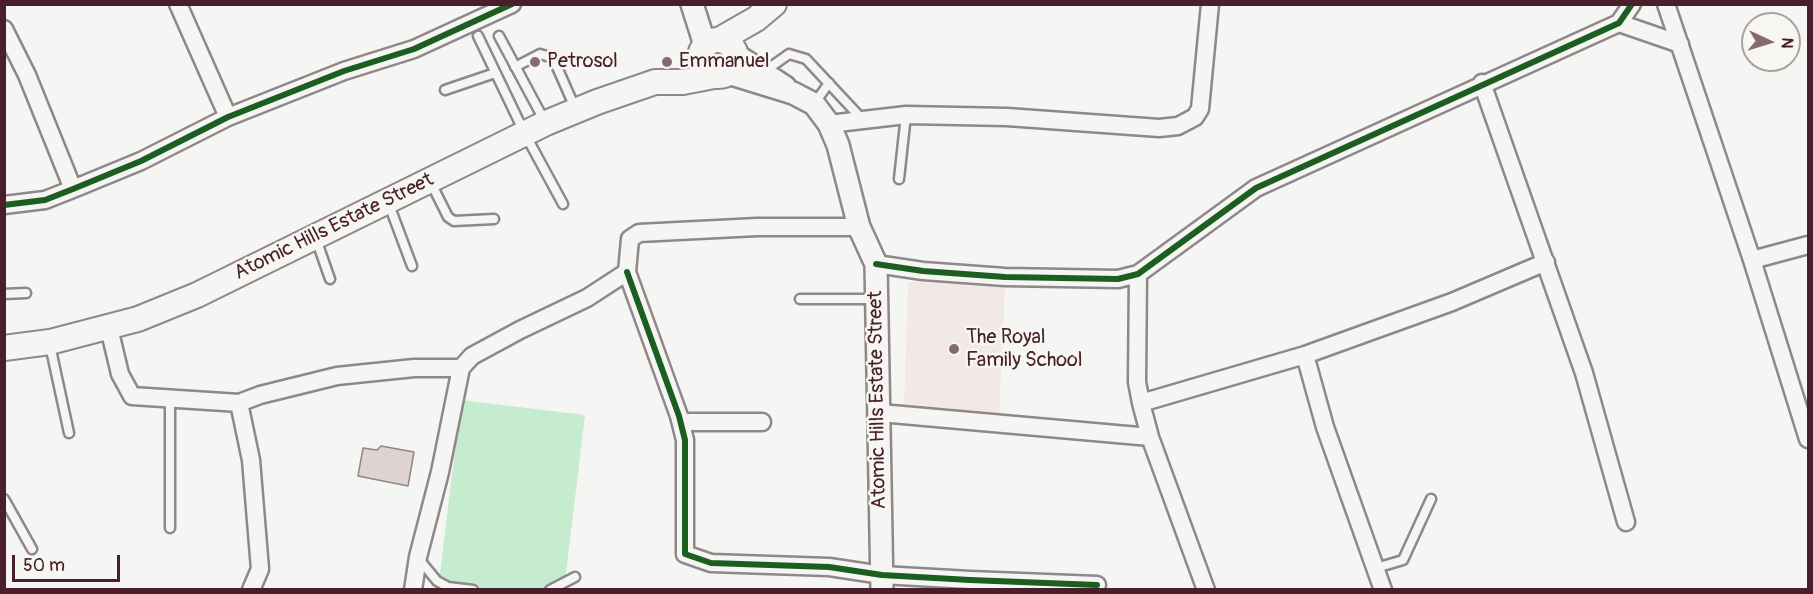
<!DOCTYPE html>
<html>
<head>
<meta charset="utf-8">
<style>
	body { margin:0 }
	#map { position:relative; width:1813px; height:594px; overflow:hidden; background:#f5f5f3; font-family:Pangolin,sans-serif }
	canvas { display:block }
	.frame { position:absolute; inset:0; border:6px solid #4a1f2b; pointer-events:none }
	.north { position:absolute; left:1741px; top:12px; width:60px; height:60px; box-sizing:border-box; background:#f6f6f2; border:2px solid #b1a0a2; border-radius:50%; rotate:94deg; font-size:16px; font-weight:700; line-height:24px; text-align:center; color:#4a1f2b }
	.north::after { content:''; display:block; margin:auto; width:21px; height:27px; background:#866a71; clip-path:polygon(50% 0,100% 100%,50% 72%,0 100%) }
	.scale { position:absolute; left:12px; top:555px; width:108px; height:27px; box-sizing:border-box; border:3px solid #4a1f2b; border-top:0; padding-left:8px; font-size:18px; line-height:21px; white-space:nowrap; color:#4a1f2b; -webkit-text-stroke:4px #f6f6f2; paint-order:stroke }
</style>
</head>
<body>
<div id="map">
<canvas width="1813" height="594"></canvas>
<div class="frame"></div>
<div class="north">N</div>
<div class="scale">50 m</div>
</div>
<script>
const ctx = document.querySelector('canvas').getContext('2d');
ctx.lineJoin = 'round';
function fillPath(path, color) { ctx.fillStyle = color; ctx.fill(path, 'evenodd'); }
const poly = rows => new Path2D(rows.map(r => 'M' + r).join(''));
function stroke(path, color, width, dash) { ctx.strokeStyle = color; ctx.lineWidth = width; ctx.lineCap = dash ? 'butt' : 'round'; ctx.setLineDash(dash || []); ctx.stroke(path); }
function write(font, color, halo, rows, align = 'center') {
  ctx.font = font + ' Pangolin,sans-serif'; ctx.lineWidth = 5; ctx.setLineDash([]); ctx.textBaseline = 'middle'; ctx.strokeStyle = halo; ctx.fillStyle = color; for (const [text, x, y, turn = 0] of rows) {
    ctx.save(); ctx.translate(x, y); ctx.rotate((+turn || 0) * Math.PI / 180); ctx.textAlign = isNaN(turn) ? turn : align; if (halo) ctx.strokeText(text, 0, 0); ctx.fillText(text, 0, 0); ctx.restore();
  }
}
fillPath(poly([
	[908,282,1005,285,999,418,904,412]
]), '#f2e8e5');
fillPath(poly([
	[461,400,585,415,564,589,438,590]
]), '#c6eccf');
const building = poly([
	[381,446,414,452,408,486,358,476,363,448,377,450,381,446]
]);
fillPath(building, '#ded3d0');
stroke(building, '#8f8788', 1.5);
const service = poly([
	[478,36,525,134,563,204],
	[499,36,544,120],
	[515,67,540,54,553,58,576,110],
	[765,71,789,54,806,59,862,119],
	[445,90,495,73],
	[814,104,829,83],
	[899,179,906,115],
	[431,183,448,217,454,221,494,219],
	[388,202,412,266],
	[316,239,330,279],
	[4,294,26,293],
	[800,299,875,299],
	[50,345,69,433],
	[170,398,170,528],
	[4,499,32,549],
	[418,558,437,581,448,587,473,590],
	[1376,568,1403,560,1431,499],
	[550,590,575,577]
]);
const minor = poly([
	[178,4,228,117],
	[1666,4,1752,260,1808,439],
	[1619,23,1680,44],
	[4,29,27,75,73,189],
	[1482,83,1584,373,1626,522],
	[829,124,906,115,1007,117,1159,128,1178,126,1195,117,1200,109,1210,4],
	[4,205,45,200,73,189,141,161,228,117,344,71,414,49,512,4],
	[1752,260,1808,245],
	[876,264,923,271,1005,277,1118,279,1138,274,1256,188,1619,23,1632,4],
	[627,272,679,416,685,440,685,554,711,563,829,567,882,575,970,580,1097,585],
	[1138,274,1137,382,1141,403,1150,437,1206,590],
	[109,328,120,374,132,396,239,403,260,395,337,376,414,368,461,368],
	[1305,355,1325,427,1383,590],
	[239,403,251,460,260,569,251,590],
	[1141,403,1305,355,1452,302,1546,262],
	[880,413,1150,437],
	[681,422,762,422],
	[413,590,418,557,440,472,461,368,472,356,520,330,587,298,627,272,630,239,639,233,757,227,859,227]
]);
const tertiary = poly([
	[692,4,705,45],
	[736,55,785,87],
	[728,73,793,93,814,104,829,124,838,145,859,227,876,264,882,590]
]);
const secondary = poly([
	[721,39,756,19,774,4],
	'700 58a18 18 0 1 1 36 0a18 18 0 1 1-36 0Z',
	[4,348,50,342,138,319,197,295,546,123,597,102,655,82,683,82,714,76]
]);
stroke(service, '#8f8788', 13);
stroke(minor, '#8f8788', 21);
stroke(tertiary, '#8f8788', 26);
stroke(secondary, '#8f8788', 28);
stroke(service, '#f5f5f3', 8);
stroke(minor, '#f5f5f3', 16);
stroke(tertiary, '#f5f5f3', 21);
stroke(secondary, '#f5f5f3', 24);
stroke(poly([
	[4,205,45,200,73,189,141,161,228,117,344,71,414,49,512,4],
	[876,264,923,271,1005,277,1118,279,1138,274,1256,188,1619,23,1632,4],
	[627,272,679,416,685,440,685,554,711,563,829,567,882,575,970,580,1097,585]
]), '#1b5e20', 6);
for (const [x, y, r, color] of [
	[535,62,6,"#866a71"],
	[667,62,6,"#866a71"],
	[954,349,6,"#866a71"]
]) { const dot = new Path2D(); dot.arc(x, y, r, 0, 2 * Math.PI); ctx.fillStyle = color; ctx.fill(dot); stroke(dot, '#f6f6f2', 2); }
write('20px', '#4a1f2b', '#f6f6f2', [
	["Petrosol",547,62],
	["Emmanuel",679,62],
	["The Royal",966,338],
	["Family School",966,361]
], 'left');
write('20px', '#4a1f2b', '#f6f6f2', [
	["Atomic Hills Estate Street",334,227,-26],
	["Atomic Hills Estate Street",878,400,-91]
]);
</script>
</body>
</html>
